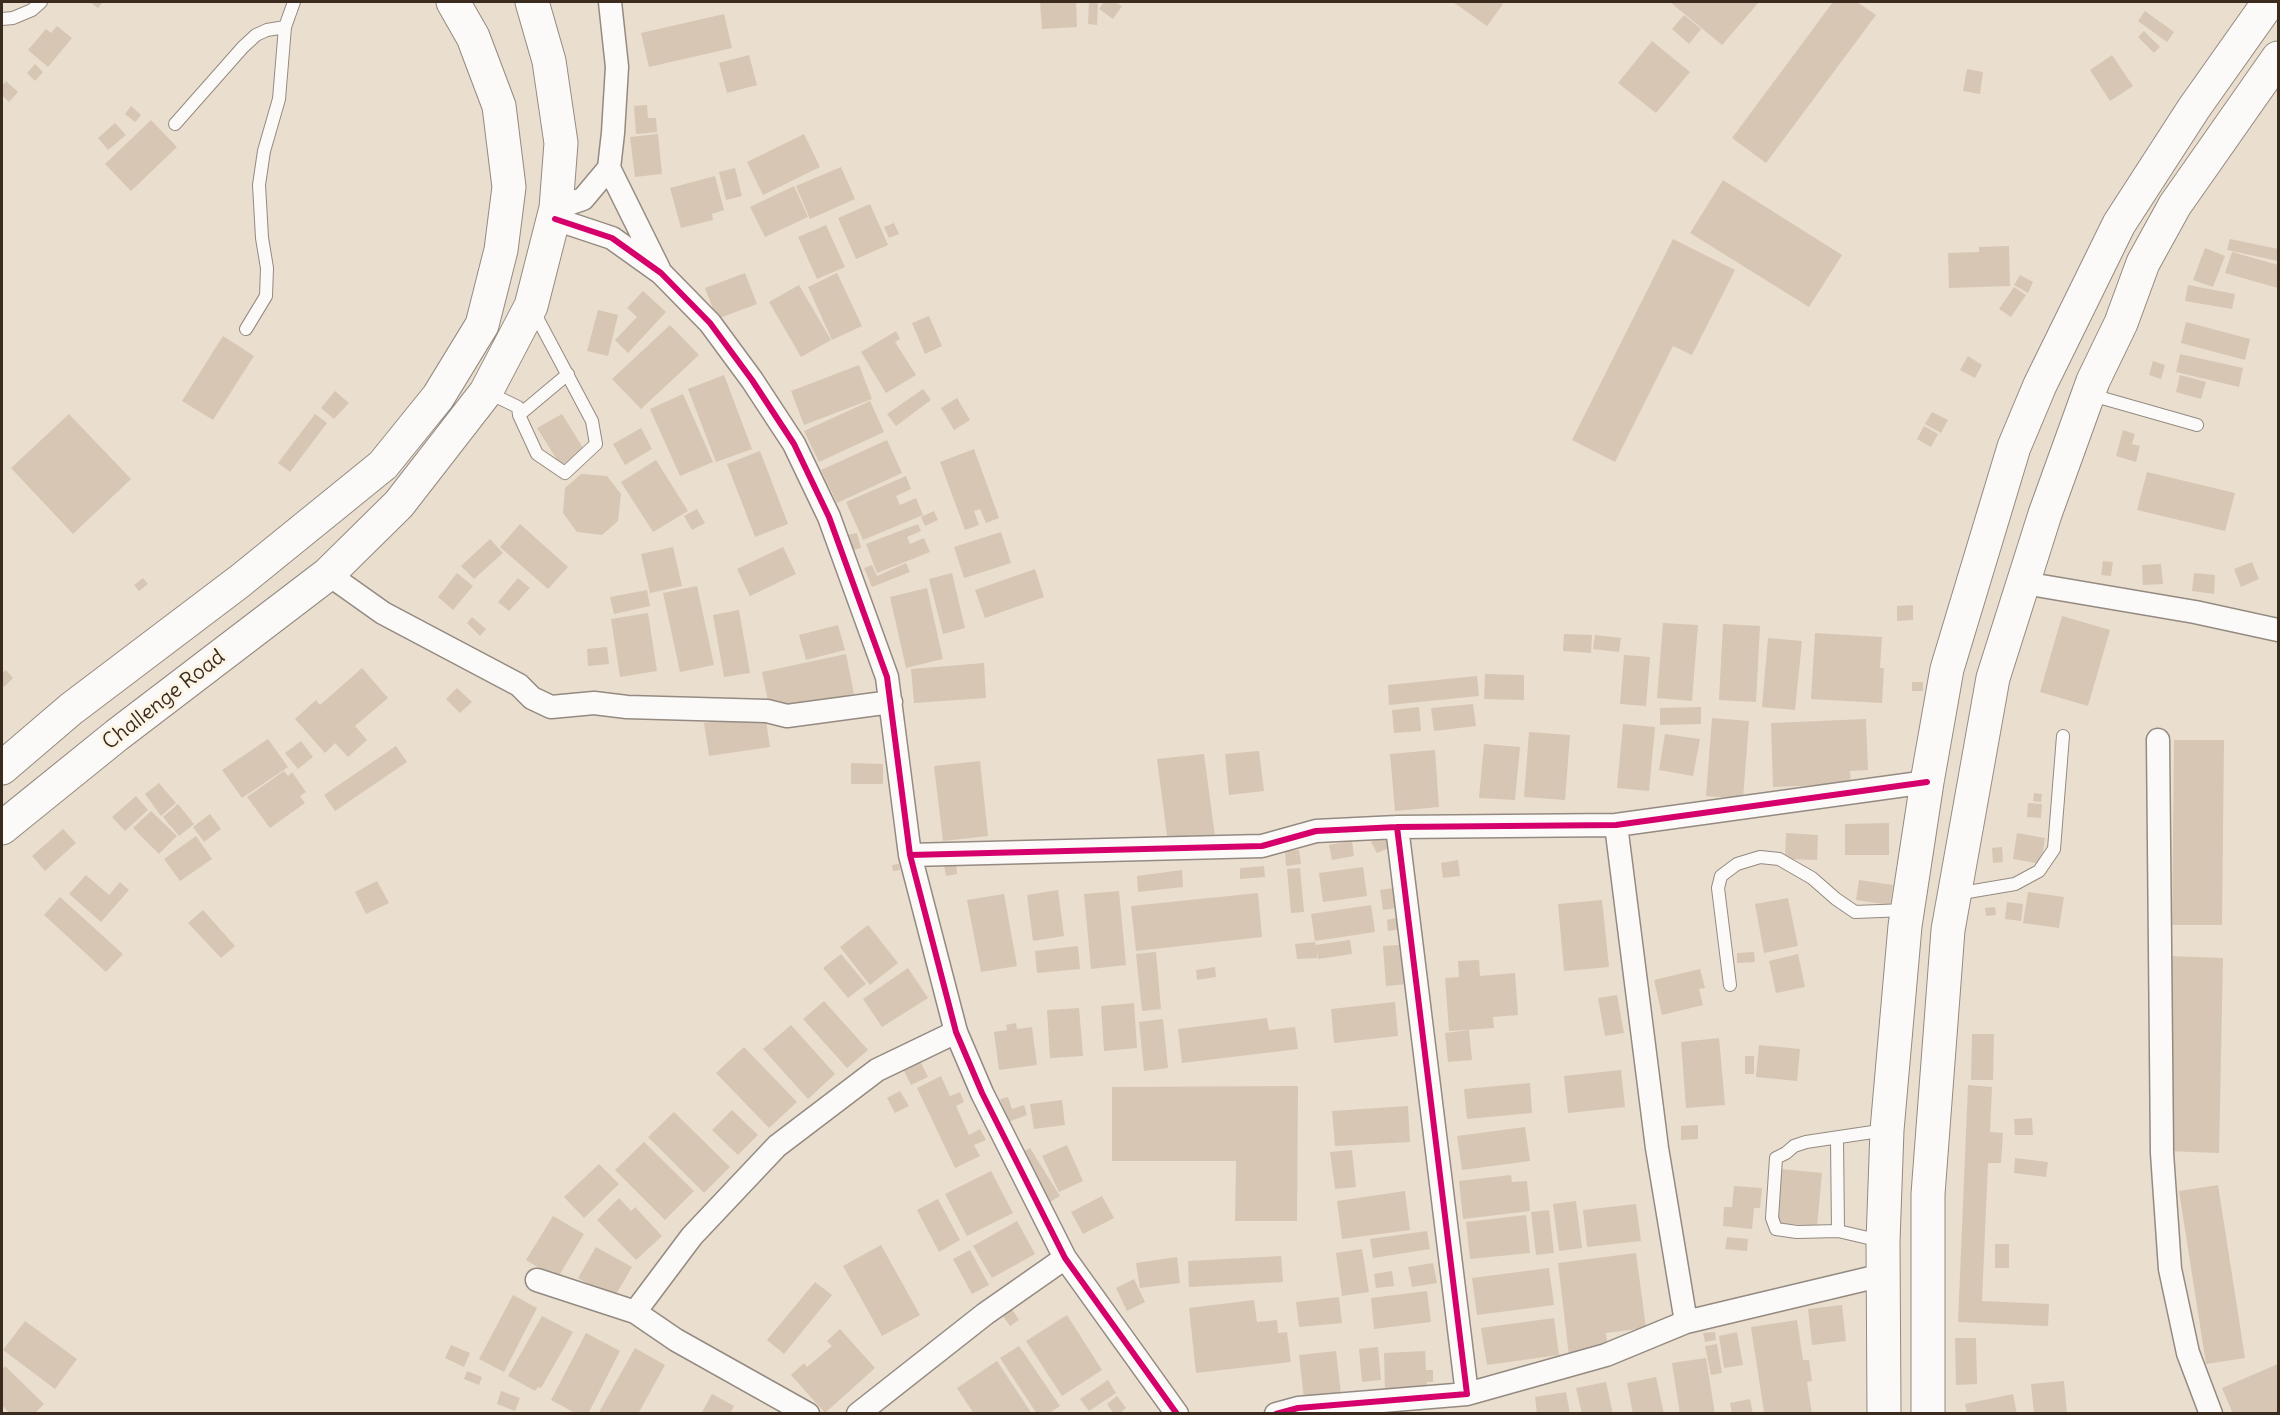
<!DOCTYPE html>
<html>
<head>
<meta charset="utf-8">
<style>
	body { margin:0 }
	#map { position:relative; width:2280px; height:1415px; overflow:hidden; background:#eadecf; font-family:Delius,sans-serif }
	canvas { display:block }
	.frame { position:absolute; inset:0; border:3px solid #3b2a1e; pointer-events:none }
</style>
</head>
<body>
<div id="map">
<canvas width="2280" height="1415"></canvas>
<div class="frame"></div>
</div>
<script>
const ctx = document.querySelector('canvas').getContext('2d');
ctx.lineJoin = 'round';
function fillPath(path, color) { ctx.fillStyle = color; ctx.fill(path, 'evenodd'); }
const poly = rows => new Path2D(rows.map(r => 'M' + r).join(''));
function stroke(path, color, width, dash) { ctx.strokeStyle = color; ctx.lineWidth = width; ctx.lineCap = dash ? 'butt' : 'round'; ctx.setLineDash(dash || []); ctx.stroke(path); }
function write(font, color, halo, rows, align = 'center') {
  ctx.font = font + ' Delius,sans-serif'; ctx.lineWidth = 6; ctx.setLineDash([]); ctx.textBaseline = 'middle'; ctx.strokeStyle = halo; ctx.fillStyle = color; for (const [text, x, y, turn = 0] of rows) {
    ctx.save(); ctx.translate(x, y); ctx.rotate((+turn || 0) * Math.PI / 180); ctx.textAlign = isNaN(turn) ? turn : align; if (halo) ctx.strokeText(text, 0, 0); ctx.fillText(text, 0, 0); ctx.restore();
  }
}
fillPath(poly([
	[90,2,103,2,98,8],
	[1040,2,1076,2,1077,27,1042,29],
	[1089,2,1098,2,1097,25,1088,24],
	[1104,2,1115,2,1122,6,1113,19,1099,9],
	[1453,2,1499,2,1503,4,1487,26],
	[1670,2,1759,2,1722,45],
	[1833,2,1857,2,1876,15,1766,163,1732,138],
	[2145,11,2174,32,2167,42,2138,21],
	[724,14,732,48,649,67,641,33],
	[1684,15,1701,29,1689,44,1672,29],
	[57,26,72,38,48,67,28,50,46,29,51,33],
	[2144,31,2160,47,2154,53,2138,37],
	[1652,41,1690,72,1656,113,1618,83],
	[749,55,757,85,727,93,719,63],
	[2112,55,2133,86,2110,101,2090,70],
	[35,64,43,72,35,81,27,73],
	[1967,69,1983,72,1980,94,1963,91],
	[6,81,18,92,9,102,2,95,2,86],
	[647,105,648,118,656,118,657,132,636,134,634,106],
	[131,106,141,115,135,122,125,114],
	[151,120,177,147,131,191,105,164],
	[115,123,126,135,108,150,98,138],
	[658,134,662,174,635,177,630,137],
	[804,134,820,167,763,195,747,162],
	[841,167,855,199,810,219,796,186],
	[735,168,742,196,726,200,719,172],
	[715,176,724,210,712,214,713,220,681,228,670,188],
	[1723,180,1842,255,1809,307,1690,233],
	[794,186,808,217,765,237,750,207],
	[870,204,888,245,856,259,838,218],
	[894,223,899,234,889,238,884,227],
	[826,225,845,267,817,279,798,237],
	[1673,239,1735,270,1692,355,1673,346,1615,462,1572,440],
	[2230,239,2278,249,2278,261,2227,250],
	[2009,246,2010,286,1949,288,1948,253,1979,252,1979,247],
	[2205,248,2225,256,2213,287,2193,280],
	[2232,252,2278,265,2278,288,2225,273],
	[745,273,757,304,717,319,705,288],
	[837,273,862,326,832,340,808,287],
	[2020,275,2033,282,2028,293,2014,285],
	[799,285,831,340,801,357,769,302],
	[2188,285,2235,294,2232,309,2185,301],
	[2014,287,2026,295,2011,317,1999,309],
	[643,291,666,312,628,353,615,340,637,317,627,308],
	[598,310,618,315,608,356,587,351],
	[929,316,942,346,925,354,912,323],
	[2186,322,2250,339,2245,360,2181,343],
	[670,325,699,355,641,409,612,379],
	[896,331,900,339,895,342,916,375,886,393,861,352],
	[223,336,254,356,213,420,182,401],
	[2180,354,2243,368,2239,387,2176,372],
	[1968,356,1982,365,1975,378,1960,370],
	[2153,361,2165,365,2161,379,2149,375],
	[859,365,872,399,804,425,791,391],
	[724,375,752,449,716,462,688,389],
	[2180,375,2206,382,2201,399,2176,392],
	[923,389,931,400,896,426,887,414],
	[335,391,349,403,334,419,321,408],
	[683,394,713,462,680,476,650,409],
	[957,398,970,420,954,430,941,408],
	[870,401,884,432,819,462,804,431],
	[1932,412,1948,420,1941,433,1925,424],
	[69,414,131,479,73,534,11,468],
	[315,414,327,423,290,472,278,463],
	[562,414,585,451,561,466,537,428],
	[1924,426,1938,434,1931,447,1917,439],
	[641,428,652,449,625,465,613,444],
	[2123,430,2135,434,2132,444,2140,446,2136,462,2116,456],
	[887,440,902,473,837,503,821,470],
	[974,449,999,518,986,523,980,509,974,511,979,525,965,530,940,462],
	[760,451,788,524,755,537,727,464],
	[656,460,688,511,653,532,621,482],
	[2147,472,2235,493,2225,531,2137,510],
	[581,474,607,476,621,494,618,521,602,535,577,532,563,513,565,488],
	[906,476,911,489,896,496,900,505,916,498,923,515,863,540,846,502],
	[697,509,705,523,692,530,684,516],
	[934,511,938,520,925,526,921,517],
	[520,524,568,567,548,589,500,547],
	[918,524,921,531,907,537,910,544,924,538,930,552,877,573,866,544],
	[1001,532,1011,563,964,578,954,547],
	[857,533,861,548,846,552,842,536],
	[490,539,503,553,474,579,461,566],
	[673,547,682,586,650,593,641,554],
	[783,547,796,574,750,596,737,569],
	[2103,561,2113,562,2111,576,2101,575],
	[2252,562,2259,579,2241,587,2234,569],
	[906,563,910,572,872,587,864,568,872,565,877,576],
	[2161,564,2163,584,2143,585,2142,565],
	[1035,569,1044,597,985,618,975,590],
	[457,573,473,586,453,610,438,597],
	[952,573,965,628,943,634,929,579],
	[2194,573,2215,575,2214,594,2192,591],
	[143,578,148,584,139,591,134,585],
	[518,578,530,588,509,611,498,602],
	[697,586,714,665,680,672,663,593],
	[927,588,943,659,906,668,890,597],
	[647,590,650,606,614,614,610,597],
	[1913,605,1913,620,1897,621,1897,606],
	[739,610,750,673,724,677,713,615],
	[648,613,657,671,620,677,611,619],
	[2062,616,2110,630,2088,706,2040,692],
	[472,617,486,629,480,636,467,623],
	[1663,623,1698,625,1692,701,1657,698],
	[1723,624,1760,626,1756,702,1719,700],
	[838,625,845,650,806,660,799,635],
	[1815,633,1882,637,1880,668,1884,668,1882,703,1811,699],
	[1564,634,1592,635,1591,653,1563,651],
	[1595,635,1621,638,1619,652,1593,649],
	[1768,638,1802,641,1795,710,1762,707],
	[607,647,609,664,588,666,587,649],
	[846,654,854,694,783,710,773,706,772,700,768,701,762,672],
	[1624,655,1650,657,1646,706,1620,704],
	[984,663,986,698,914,703,911,669],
	[362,668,388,698,355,726,367,740,348,757,335,743,325,753,295,719,316,700,320,705],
	[6,670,13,678,4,687,2,684,2,673],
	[1485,674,1524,675,1524,700,1484,699],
	[1477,676,1479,696,1389,705,1388,685],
	[1912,682,1923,682,1923,691,1912,691],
	[457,688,472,702,460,713,446,699],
	[1473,704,1476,726,1434,731,1431,708],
	[1419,707,1421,731,1394,733,1392,710],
	[1701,707,1701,724,1660,725,1660,708],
	[765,714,770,747,709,756,704,723],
	[1712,718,1749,721,1743,799,1706,796],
	[1866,719,1868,770,1850,771,1851,784,1773,787,1771,723],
	[1623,724,1655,727,1649,791,1617,788],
	[1529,732,1570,735,1565,800,1524,797],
	[1665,734,1700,739,1693,776,1659,770],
	[268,739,288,767,242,798,222,770],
	[2174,740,2224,740,2222,925,2172,925],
	[301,741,313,757,298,769,285,753],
	[1484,744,1520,747,1515,800,1479,798],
	[396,746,407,762,335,811,324,795],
	[1435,750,1439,807,1395,811,1390,754],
	[1259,751,1264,791,1229,795,1225,754],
	[1204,754,1215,837,1168,843,1157,759],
	[980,761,988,836,943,841,934,766],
	[851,763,883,764,883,784,851,784],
	[284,771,288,776,292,772,306,792,300,796,305,803,270,828,247,797],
	[159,783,176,803,161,816,145,794],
	[2034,793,2042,794,2041,802,2033,801],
	[136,796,148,810,125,831,112,817],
	[2028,803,2042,804,2041,818,2027,817],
	[178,804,194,824,179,836,163,817],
	[151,811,177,836,159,854,133,828],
	[210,814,221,829,204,842,193,827],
	[1889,823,1889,855,1845,855,1845,824],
	[63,829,76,843,45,871,32,856],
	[1786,833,1818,835,1817,860,1785,859],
	[2017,833,2045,838,2041,864,2013,859],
	[196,836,212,859,180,881,164,859],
	[1384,836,1389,848,1377,853,1371,842],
	[1352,841,1354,856,1332,860,1329,845],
	[2002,847,2003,862,1993,863,1992,848],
	[1299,850,1301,864,1286,866,1285,851],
	[1458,860,1460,876,1443,878,1441,863],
	[956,863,957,874,946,876,944,865],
	[899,864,900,870,893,871,892,865],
	[1264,866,1265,877,1240,879,1240,868],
	[1363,867,1367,896,1323,902,1319,873],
	[1300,868,1304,912,1291,913,1287,869],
	[1182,870,1183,887,1138,892,1137,876],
	[86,875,109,895,120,882,129,890,101,922,69,894],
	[1859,880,1893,885,1890,905,1856,900],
	[377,881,389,903,366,914,355,892],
	[1393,888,1396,908,1383,910,1380,890],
	[1058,890,1064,936,1033,941,1027,895],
	[1119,891,1126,965,1091,969,1084,894],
	[2028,892,2064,897,2059,928,2023,923],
	[1258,893,1262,937,1136,951,1131,906],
	[1004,894,1017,966,981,972,967,900],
	[60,897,123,954,106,972,44,915],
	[1788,898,1798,946,1764,953,1755,904],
	[1602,900,1609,967,1564,971,1558,904],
	[2007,902,2023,904,2021,921,2005,919],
	[1371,905,1375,932,1315,941,1311,914],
	[1995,907,1996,915,1986,916,1985,908],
	[203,910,235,946,221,958,188,923],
	[1400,917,1402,929,1388,931,1387,920],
	[868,925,898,963,870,985,840,947],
	[1350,940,1352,954,1318,959,1317,951,1317,958,1297,959,1295,944,1315,942,1316,945],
	[1399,945,1400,956,1405,956,1407,984,1386,986,1383,946],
	[1078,946,1080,969,1037,973,1035,951],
	[1156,952,1161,1009,1142,1011,1136,954],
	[1754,952,1755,962,1737,963,1737,953],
	[841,954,866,984,848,998,823,968],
	[1798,954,1805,987,1776,993,1769,961],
	[2170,956,2223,958,2219,1153,2166,1151],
	[1479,960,1480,976,1515,973,1518,1015,1493,1017,1494,1028,1449,1031,1445,978,1459,977,1458,961],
	[1215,967,1216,977,1197,980,1196,970],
	[908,968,928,998,882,1027,863,999],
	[1700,969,1705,988,1699,989,1703,1005,1662,1015,1654,980],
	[1617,995,1624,1033,1605,1036,1598,998],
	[824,1001,868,1050,847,1068,803,1019],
	[1395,1002,1398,1036,1334,1043,1331,1009],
	[1134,1003,1137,1048,1104,1051,1101,1006],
	[1079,1008,1083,1056,1050,1058,1047,1010],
	[1267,1018,1269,1030,1295,1027,1298,1049,1182,1063,1178,1029],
	[1163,1019,1168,1068,1144,1071,1139,1022],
	[1016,1023,1017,1029,1032,1027,1037,1065,999,1070,994,1032,1007,1030,1006,1025],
	[791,1025,835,1074,808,1099,763,1049],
	[1469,1030,1472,1060,1448,1062,1445,1033],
	[1972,1034,1994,1034,1993,1080,1971,1080],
	[1719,1038,1725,1105,1686,1108,1681,1042],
	[1759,1045,1800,1049,1797,1081,1756,1077],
	[744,1047,797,1102,769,1128,716,1073],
	[1745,1056,1754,1056,1754,1074,1745,1074],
	[920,1061,928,1077,911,1085,903,1069],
	[1621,1070,1625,1107,1568,1113,1564,1076],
	[941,1076,950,1096,960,1092,964,1102,956,1106,969,1135,980,1129,986,1140,974,1145,980,1156,955,1168,917,1088],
	[1530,1083,1532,1113,1467,1119,1464,1089],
	[1968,1085,1992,1087,1990,1132,2003,1133,2001,1163,1988,1163,1982,1301,2049,1304,2048,1326,1958,1322],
	[1298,1086,1297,1221,1235,1221,1236,1161,1112,1161,1112,1087],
	[900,1091,909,1106,895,1113,887,1098],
	[1008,1097,1012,1109,1024,1105,1027,1115,1008,1122,1000,1099],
	[1062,1100,1065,1125,1034,1129,1030,1104],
	[1408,1106,1410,1142,1335,1146,1332,1111],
	[732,1110,758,1135,738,1155,712,1130],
	[674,1112,730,1167,704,1193,648,1137],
	[2032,1118,2033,1135,2015,1135,2014,1119],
	[1698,1125,1698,1139,1681,1140,1681,1126],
	[1525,1127,1530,1161,1462,1170,1457,1136],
	[644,1142,694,1191,665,1220,615,1170],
	[1067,1145,1083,1181,1059,1192,1042,1156],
	[1030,1148,1060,1196,1050,1202,1020,1154],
	[1352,1150,1356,1187,1335,1189,1330,1152],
	[2015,1158,2048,1162,2046,1177,2014,1173],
	[599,1164,619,1184,584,1218,564,1197],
	[1781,1169,1822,1173,1817,1226,1775,1223],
	[991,1171,1013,1213,967,1236,945,1194],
	[1511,1175,1512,1182,1527,1181,1530,1211,1463,1219,1459,1181],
	[2218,1185,2245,1358,2206,1364,2179,1191],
	[1734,1186,1762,1188,1760,1208,1754,1208,1752,1229,1723,1226,1724,1207,1732,1207],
	[1405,1191,1410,1230,1342,1239,1337,1201],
	[1102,1196,1114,1218,1083,1234,1071,1212],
	[619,1198,631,1211,635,1207,662,1236,636,1260,597,1220],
	[938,1199,960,1240,939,1252,917,1210],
	[1576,1201,1582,1248,1559,1251,1553,1204],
	[1636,1204,1641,1241,1587,1247,1583,1210],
	[1549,1210,1554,1253,1536,1255,1531,1212],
	[1526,1215,1530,1253,1470,1259,1466,1222],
	[553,1216,584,1234,557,1279,526,1260],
	[1017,1221,1035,1254,992,1278,973,1246],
	[1427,1231,1430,1249,1373,1258,1370,1239],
	[1727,1237,1748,1239,1747,1251,1725,1249],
	[1995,1244,2009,1244,2009,1268,1995,1268],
	[881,1245,920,1315,882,1336,843,1266],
	[596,1247,632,1267,614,1298,578,1278],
	[1362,1249,1369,1292,1342,1296,1336,1253],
	[970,1250,989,1285,972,1294,953,1259],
	[1636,1253,1646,1328,1606,1333,1608,1351,1569,1356,1558,1263],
	[1281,1256,1283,1282,1189,1287,1188,1261],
	[1177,1257,1180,1283,1140,1288,1136,1263],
	[1433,1263,1437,1283,1412,1287,1408,1267],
	[1549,1268,1554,1305,1477,1315,1472,1278],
	[1392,1271,1394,1286,1376,1288,1374,1274],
	[1134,1279,1145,1302,1127,1311,1116,1288],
	[815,1282,832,1295,784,1354,767,1340],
	[1427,1291,1431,1322,1374,1329,1371,1298],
	[513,1295,537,1308,504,1372,479,1359],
	[1339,1297,1342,1323,1299,1327,1296,1302],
	[1254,1300,1257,1322,1277,1320,1278,1333,1287,1332,1291,1362,1196,1373,1189,1308],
	[1842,1305,1846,1341,1812,1345,1808,1309],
	[1012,1309,1019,1320,1010,1326,1002,1315],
	[1067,1315,1102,1370,1062,1396,1026,1341],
	[542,1316,573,1332,541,1388,538,1387,535,1391,508,1376],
	[1554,1318,1559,1355,1487,1365,1481,1328],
	[1797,1320,1803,1360,1809,1360,1812,1381,1807,1382,1812,1414,1764,1412,1751,1327],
	[25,1321,77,1359,55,1389,3,1350],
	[840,1329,875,1368,825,1413,791,1375,804,1363,807,1367,832,1346,827,1341],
	[1715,1332,1716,1340,1705,1342,1703,1333],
	[1737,1332,1743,1365,1724,1368,1719,1336],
	[586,1333,620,1351,588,1414,577,1414,551,1400],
	[1955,1338,1976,1338,1977,1384,1956,1385],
	[1717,1344,1722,1373,1711,1375,1705,1346],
	[451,1345,470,1353,464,1367,445,1358],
	[1019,1346,1060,1406,1048,1414,1037,1414,1000,1358],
	[1378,1347,1381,1380,1362,1382,1359,1349],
	[635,1348,665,1365,638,1414,598,1414],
	[1336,1351,1341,1394,1304,1399,1299,1355],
	[1425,1351,1426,1370,1433,1370,1433,1382,1427,1382,1427,1387,1385,1389,1384,1353],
	[1706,1358,1715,1414,1680,1414,1672,1363],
	[997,1361,1032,1414,974,1414,957,1388],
	[2278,1364,2278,1414,2233,1414,2222,1388],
	[5,1366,44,1404,34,1414,10,1414,2,1405,2,1370],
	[467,1371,482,1377,479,1385,464,1379],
	[1656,1377,1664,1414,1633,1414,1627,1383],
	[1108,1380,1116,1393,1089,1411,1080,1399],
	[2064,1381,2067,1414,2034,1414,2031,1384],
	[1606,1382,1613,1414,1582,1414,1576,1388],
	[501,1391,520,1398,515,1411,497,1404],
	[1566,1392,1570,1414,1537,1414,1535,1397],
	[712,1394,734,1406,730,1414,701,1414],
	[2013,1394,2017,1414,1967,1414,1965,1404],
	[1117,1396,1126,1408,1119,1414,1114,1414,1107,1404],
	[1750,1399,1753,1414,1732,1414,1730,1403]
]), '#d7c6b4');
const lane = poly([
	[2,19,13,18,32,10,41,2],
	[175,124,243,47,256,35,267,30,285,27],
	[246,329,266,296,267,268,262,238,259,185,264,151,279,99,285,27,294,2],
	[489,393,518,407,519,415,537,454,565,473,596,444,592,421,533,310],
	[2088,394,2197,425],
	[519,415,568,374],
	[1956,894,2015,884,2039,871,2054,849,2063,736],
	[1730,985,1718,888,1721,876,1737,864,1760,857,1779,859,1812,878,1836,899,1855,912,1906,910],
	[1837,1139,1838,1231],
	[1881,1241,1838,1231,1797,1232,1776,1229,1772,1218,1776,1158,1786,1153,1794,1146,1806,1142,1886,1130]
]);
const street = poly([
	[610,2,617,67,613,133,609,168,659,269],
	[556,208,583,199,609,168],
	[555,219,612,238,661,273,710,323,752,380,794,444,829,517,887,677,910,855,956,1032,982,1093,1065,1258,1177,1414],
	[328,574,383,613,519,685,532,698,551,707,594,703,627,707,767,711,787,716,891,702],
	[2024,583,2195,612,2278,630],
	[2158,740,2162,1153,2170,1269,2188,1353,2211,1414],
	[1616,825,1657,1148,1686,1322],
	[910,855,1262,846,1316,831,1397,827,1616,825,1927,782],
	[537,1280,635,1312,676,1340,808,1414],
	[635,1312,692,1236,777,1146,877,1070,956,1032],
	[1467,1394,1606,1355,1686,1322,1883,1275],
	[858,1414,985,1314,1065,1258],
	[1276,1414,1298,1408,1467,1394,1397,827]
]);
const primary = poly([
	[2,768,71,709,240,581,383,465,438,397,482,325,501,250,509,187,499,106,473,37,453,2],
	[2,828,117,735,328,574,399,504,486,392,531,306,556,208,561,143,549,61,532,2]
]);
const highway = poly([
	[1884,1414,1883,1241,1887,1130,1905,926,1927,782,1947,669,2014,447,2040,385,2119,224,2194,108,2269,2],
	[1928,1414,1928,1194,1948,930,1993,678,2045,514,2093,381,2121,323,2143,263,2175,205,2278,58]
]);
stroke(lane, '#948a81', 14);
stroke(street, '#948a81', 25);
stroke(primary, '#948a81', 35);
stroke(highway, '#948a81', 35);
stroke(lane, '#fcfaf8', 12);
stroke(street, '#fcfaf8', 22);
stroke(primary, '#fcfaf8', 33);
stroke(highway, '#fcfaf8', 33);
stroke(poly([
	[555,219,612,238,661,273,710,323,752,380,794,444,829,517,887,677,910,855,956,1032,982,1093,1065,1258,1177,1414],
	[910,855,1262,846,1316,831,1397,827,1616,825,1927,782],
	[1276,1414,1298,1408,1467,1394,1397,827]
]), '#d6006c', 6);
write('21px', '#3b2a1e', '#fcf5e5', [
	["Challenge Road",164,700,-38]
]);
</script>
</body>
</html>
